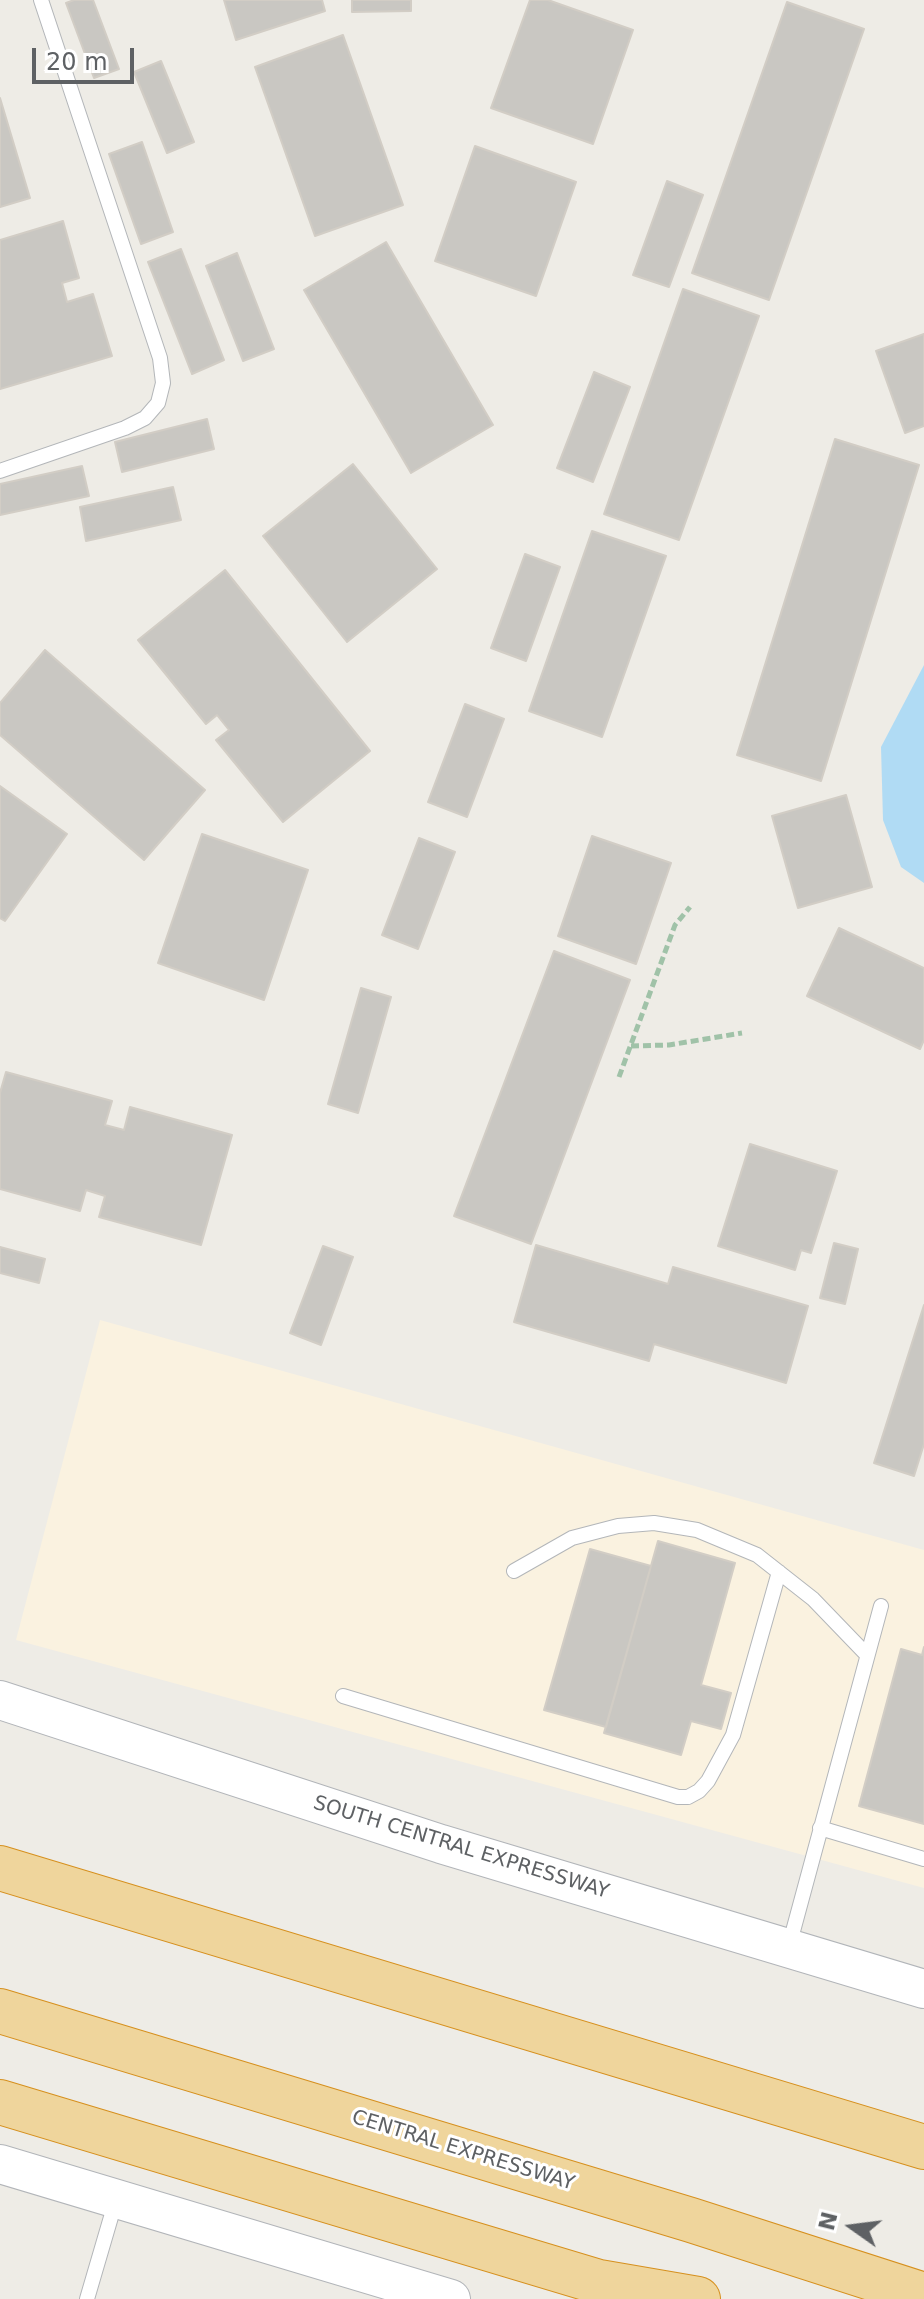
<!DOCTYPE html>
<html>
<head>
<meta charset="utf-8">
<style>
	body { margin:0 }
	#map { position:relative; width:924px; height:2299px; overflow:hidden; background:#eeece6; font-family:"DejaVu Sans",sans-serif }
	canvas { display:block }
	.north { position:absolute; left:812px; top:2187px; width:80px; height:80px; -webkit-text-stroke:6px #fff; paint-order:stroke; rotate:284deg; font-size:22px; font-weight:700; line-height:32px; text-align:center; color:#5e6164 }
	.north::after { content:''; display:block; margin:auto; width:28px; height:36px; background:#5e6164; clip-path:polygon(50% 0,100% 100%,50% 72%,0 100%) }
	.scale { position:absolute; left:32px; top:48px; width:102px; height:36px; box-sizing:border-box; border:4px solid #5e6164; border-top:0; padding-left:10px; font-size:24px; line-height:28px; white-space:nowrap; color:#5e6164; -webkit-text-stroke:6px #fff; paint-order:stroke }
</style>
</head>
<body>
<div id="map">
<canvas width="924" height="2299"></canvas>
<div class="north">N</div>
<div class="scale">20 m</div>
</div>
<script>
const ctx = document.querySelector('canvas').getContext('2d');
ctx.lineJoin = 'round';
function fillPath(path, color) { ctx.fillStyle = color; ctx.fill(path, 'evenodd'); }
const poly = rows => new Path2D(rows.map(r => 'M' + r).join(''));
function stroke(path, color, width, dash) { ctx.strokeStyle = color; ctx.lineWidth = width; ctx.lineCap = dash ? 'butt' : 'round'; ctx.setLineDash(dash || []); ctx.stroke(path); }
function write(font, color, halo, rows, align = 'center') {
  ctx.font = font + ' "DejaVu Sans",sans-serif'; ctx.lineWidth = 6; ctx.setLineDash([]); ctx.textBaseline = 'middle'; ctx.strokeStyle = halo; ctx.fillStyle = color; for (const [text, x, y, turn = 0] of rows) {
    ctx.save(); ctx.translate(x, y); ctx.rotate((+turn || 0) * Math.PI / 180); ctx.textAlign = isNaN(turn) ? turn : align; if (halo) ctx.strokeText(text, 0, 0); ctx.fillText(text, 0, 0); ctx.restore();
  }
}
fillPath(poly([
	[100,1320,924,1550,924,1888,16,1640]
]), '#faf2e0');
fillPath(poly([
	[924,665,924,883,901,867,883,820,881,747]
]), '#b0dbf4');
const building = poly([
	[74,0,93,0,119,69,94,78,66,3,74,0],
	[224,0,322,0,325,11,236,40,224,0],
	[352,0,411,0,411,11,352,12,352,0],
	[530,0,548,0,633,30,593,144,491,108,530,0],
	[787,2,864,29,769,300,692,273,787,2],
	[343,35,403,205,315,236,255,67,343,35],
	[161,61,194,142,167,153,134,72,161,61],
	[0,98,30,198,0,207,0,98],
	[142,142,173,232,141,244,109,154,142,142],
	[475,146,576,182,536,296,435,261,475,146],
	[667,181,703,195,669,287,633,275,667,181],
	[63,221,79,278,62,283,67,302,93,294,112,356,0,389,0,240,63,221],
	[386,242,493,425,411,473,304,290,386,242],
	[181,249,224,360,192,374,148,262,181,249],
	[237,253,274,349,243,361,206,266,237,253],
	[683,289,759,316,679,540,604,514,683,289],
	[924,334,924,426,905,433,876,351,924,334],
	[594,372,630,387,593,482,557,468,594,372],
	[207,419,214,449,122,472,115,442,207,419],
	[835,439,919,465,821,781,737,755,835,439],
	[353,464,437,569,347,642,263,536,353,464],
	[82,466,89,496,0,515,0,484,82,466],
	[173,487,181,520,86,541,80,507,173,487],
	[592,531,666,556,602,737,529,711,592,531],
	[525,554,560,567,526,661,491,648,525,554],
	[225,570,370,751,283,822,216,740,229,730,217,715,206,724,138,640,225,570],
	[45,650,205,790,144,860,0,735,0,703,45,650],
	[465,704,504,719,467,817,428,802,465,704],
	[0,786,67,834,5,921,0,918,0,786],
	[846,795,872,887,798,908,772,816,846,795],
	[202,834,308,870,264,1000,158,963,202,834],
	[592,836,671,863,636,964,558,936,592,836],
	[419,838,455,852,418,949,382,935,419,838],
	[839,928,924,968,924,1040,920,1049,807,996,839,928],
	[554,951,630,980,531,1244,454,1216,554,951],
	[361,988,391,997,358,1113,328,1104,361,988],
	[6,1072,112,1101,105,1125,124,1130,130,1107,232,1135,201,1245,99,1217,105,1196,86,1190,80,1211,0,1189,0,1093,6,1072],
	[750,1144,837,1171,811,1253,801,1250,795,1270,718,1246,750,1144],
	[834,1243,858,1249,845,1304,820,1298,834,1243],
	[536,1245,668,1284,673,1267,808,1306,786,1383,654,1344,649,1361,514,1322,536,1245],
	[323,1246,353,1257,321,1345,290,1333,323,1246],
	[0,1247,45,1259,39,1283,0,1273,0,1247],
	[924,1305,924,1444,914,1476,874,1463,924,1305],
	[658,1541,735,1563,701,1685,731,1693,721,1729,691,1721,681,1755,604,1733,658,1541],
	[590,1549,651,1566,606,1727,544,1710,590,1549],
	[924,1647,924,1824,859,1806,901,1649,922,1655,924,1647]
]);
fillPath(building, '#c9c7c2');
stroke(building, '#d2cdc5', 2);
const service = poly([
	[0,471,125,428,145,418,158,403,163,383,160,358,41,0],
	[514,1571,572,1538,618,1526,654,1523,697,1530,757,1555,813,1599,867,1655],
	[343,1696,678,1797,688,1797,699,1791,708,1781,733,1735,779,1572],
	[820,1828,924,1859],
	[789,1946,881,1606],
	[87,2299,116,2200]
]);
const secondary = poly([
	[0,1700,441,1844,924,1989],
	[0,2164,451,2299]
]);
const motorway = poly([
	[0,1868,924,2147],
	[0,2011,691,2220,924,2295],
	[0,2102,599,2282,698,2299]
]);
stroke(service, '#b3b6b9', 16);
stroke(secondary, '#b2b5b9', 40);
stroke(motorway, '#d6901e', 46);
stroke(poly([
	[631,1046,669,1045,742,1033],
	[619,1077,675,925,690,907]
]), '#a0c2a8', 5, [8, 4]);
stroke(service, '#fff', 14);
stroke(secondary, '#fff', 38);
stroke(motorway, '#efd59c', 44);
write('20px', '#5e6164', '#fff', [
	["SOUTH CENTRAL EXPRESSWAY",461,1848,17],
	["CENTRAL EXPRESSWAY",463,2151,17]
]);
</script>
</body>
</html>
